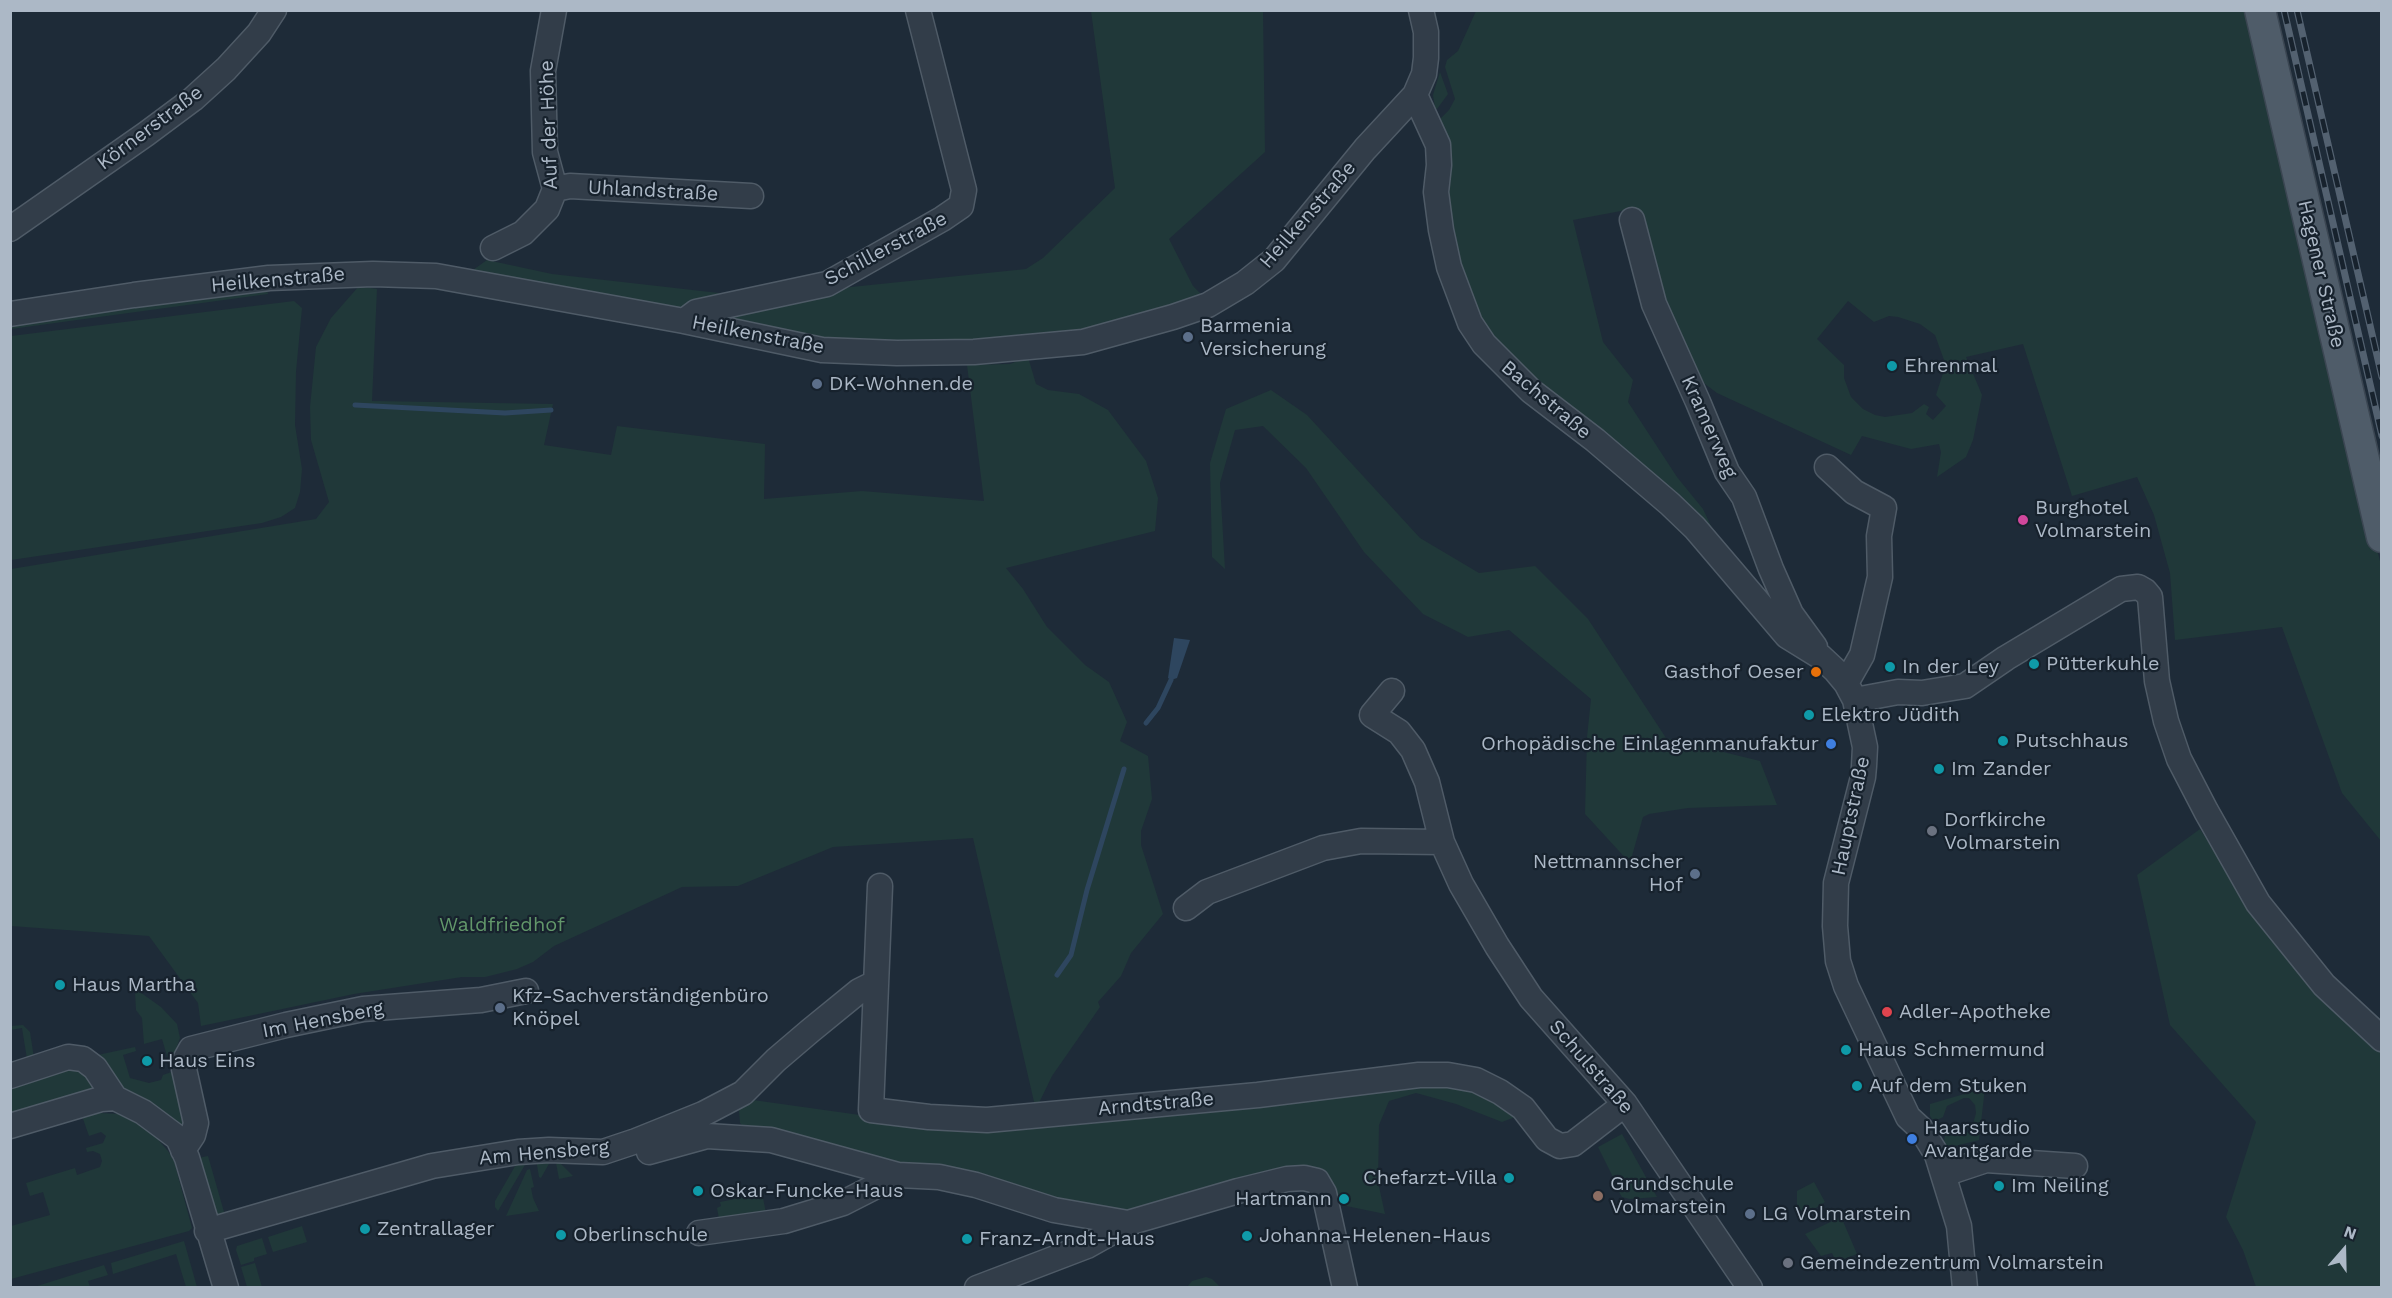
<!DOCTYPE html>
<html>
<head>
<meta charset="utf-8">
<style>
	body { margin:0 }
	#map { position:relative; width:2392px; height:1298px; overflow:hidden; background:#1e2b38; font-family:"Work Sans",sans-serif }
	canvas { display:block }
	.frame { position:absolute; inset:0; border:12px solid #acb8c6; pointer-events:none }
	.north { position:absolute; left:2314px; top:1220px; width:60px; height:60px; -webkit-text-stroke:4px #17222d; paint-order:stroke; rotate:20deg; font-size:16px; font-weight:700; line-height:24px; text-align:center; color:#acb8c6 }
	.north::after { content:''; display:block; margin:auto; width:21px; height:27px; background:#acb8c6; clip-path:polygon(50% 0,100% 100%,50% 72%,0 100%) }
</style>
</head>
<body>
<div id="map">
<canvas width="2392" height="1298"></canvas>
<div class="frame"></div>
<div class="north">N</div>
</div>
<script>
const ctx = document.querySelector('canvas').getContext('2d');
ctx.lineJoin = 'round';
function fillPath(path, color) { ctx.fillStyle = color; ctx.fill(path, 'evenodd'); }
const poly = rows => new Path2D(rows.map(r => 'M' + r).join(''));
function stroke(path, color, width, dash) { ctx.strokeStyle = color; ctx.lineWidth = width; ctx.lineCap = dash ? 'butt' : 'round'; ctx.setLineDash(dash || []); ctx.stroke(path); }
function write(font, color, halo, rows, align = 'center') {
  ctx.font = font + ' "Work Sans",sans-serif'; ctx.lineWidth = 4.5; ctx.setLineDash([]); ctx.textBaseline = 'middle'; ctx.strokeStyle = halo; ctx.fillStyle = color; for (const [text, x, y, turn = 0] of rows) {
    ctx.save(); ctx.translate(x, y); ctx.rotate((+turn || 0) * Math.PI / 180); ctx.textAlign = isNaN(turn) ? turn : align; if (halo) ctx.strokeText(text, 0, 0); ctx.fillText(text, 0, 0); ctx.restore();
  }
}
fillPath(poly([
	[1091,11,1263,11,1265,152,1169,239,1193,286,1203,296,1085,332,1013,341,829,342,473,270,487,260,552,274,754,297,1026,269,1043,258,1115,188],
	[1476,11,2252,11,2363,495,2381,565,2381,841,2342,793,2282,627,2175,640,2170,573,2154,515,2137,477,2072,496,2023,344,1966,357,1982,395,1973,440,1966,457,1937,477,1941,452,1939,444,1911,449,1862,436,1851,455,1717,393,1705,384,1680,348,1661,304,1637,208,1573,220,1603,342,1633,380,1628,402,1677,477,1703,509,1711,526,1708,528,1645,466,1524,371,1505,352,1480,317,1466,285,1451,229,1439,120,1449,110,1455,99,1445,67,1447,60,1458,51],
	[1848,301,1874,322,1889,316,1898,317,1920,324,1935,335,1944,360,1944,370,1936,395,1946,406,1933,420,1926,414,1929,407,1924,404,1912,413,1885,417,1875,415,1863,409,1851,397,1844,378,1844,365,1817,339],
	[1440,72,1448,94,1437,109,1435,108,1433,95],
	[359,286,377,289,372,401,553,404,544,445,611,455,617,426,765,444,764,499,862,491,984,501,967,365,1010,364,1028,357,1036,384,1048,390,1079,394,1108,410,1146,461,1158,498,1155,531,1006,568,1023,589,1047,627,1085,665,1109,682,1127,722,1120,741,1148,756,1152,799,1141,831,1141,845,1163,914,1131,953,1121,976,1098,1002,1100,1007,1052,1076,1038,1105,1035,1106,973,838,833,847,738,886,682,887,554,946,533,962,517,969,485,977,462,977,354,994,201,1026,198,1003,149,936,11,926,11,569,316,519,329,502,311,440,310,407,316,347,331,318],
	[267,289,268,294,11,329,11,323],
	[294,301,302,308,296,372,295,425,302,469,300,492,295,508,281,517,262,523,11,560,11,336],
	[1271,390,1307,415,1420,538,1479,573,1535,566,1588,619,1666,738,1760,761,1777,805,1688,808,1649,814,1643,817,1630,863,1585,814,1587,737,1591,699,1509,630,1468,637,1423,614,1364,552,1306,468,1263,426,1235,430,1220,483,1225,569,1212,557,1210,463,1226,409],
	[2200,829,2241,893,2381,1050,2381,1287,2256,1287,2243,1250,2226,1217,2256,1122,2170,1025,2137,875],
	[137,990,161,1007,177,1024,180,1038,176,1049,176,1065,170,1066,162,1039,144,1044,142,1018,136,1010,135,992],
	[23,1025,30,1032,34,1058,27,1059,22,1028,11,1030,10,1026],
	[135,1047,136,1051,123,1055,130,1078,149,1083,161,1080,163,1075,177,1070,186,1130,119,1093,93,1056],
	[66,1067,82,1070,99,1089,11,1120,10,1085],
	[1410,1085,1474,1087,1518,1116,1502,1122,1456,1104,1416,1093,1389,1101,1379,1125,1378,1182,1385,1214,1332,1203,1319,1172,1139,1212,1107,1211,887,1164,747,1131,740,1123,739,1111,743,1101,753,1100,924,1124],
	[1985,1088,1979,1140,1947,1148,1944,1142,1945,1135,1963,1135,1972,1128,1976,1113,1975,1105,1969,1098,1964,1098,1947,1106,1943,1117,1937,1120,1932,1119,1930,1116,1930,1104],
	[99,1113,119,1114,134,1121,154,1135,168,1151,174,1161,192,1228,189,1231,11,1279,11,1226,50,1215,43,1192,30,1196,26,1183,75,1168,77,1175,100,1167,102,1161,100,1154,93,1151,87,1152,86,1148,103,1143,106,1136,101,1132,89,1136,82,1116],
	[1622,1134,1657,1197,1630,1199,1622,1197,1616,1187,1616,1183,1598,1147],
	[550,1155,555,1158,573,1176,559,1179,556,1163,550,1162,541,1178,539,1177,536,1159,529,1158,498,1211,495,1207,495,1201,518,1161,524,1157],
	[208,1156,226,1219,216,1220,198,1158],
	[530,1169,534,1187,531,1188,533,1198,539,1211,506,1216,527,1170],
	[1814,1182,1825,1202,1805,1215,1797,1206,1797,1191],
	[761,1188,766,1213,719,1219,717,1208,721,1206,720,1202,760,1194,759,1189],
	[1839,1218,1842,1219,1857,1254,1836,1262,1832,1253,1821,1256,1805,1234],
	[302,1226,307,1242,273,1252,268,1237],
	[262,1238,267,1254,254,1258,254,1261,241,1265,236,1250,237,1246],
	[184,1241,197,1287,186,1287,176,1254,113,1274,111,1263],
	[255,1263,262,1287,247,1287,241,1267],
	[104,1265,108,1275,88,1281,90,1287,34,1287],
	[1206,1277,1212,1279,1220,1287,1187,1287,1192,1281]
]), '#203839');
fillPath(poly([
	[1174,638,1190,640,1177,678,1171,680,1168,678]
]), '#2e465f');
stroke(poly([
	[355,405,505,413,551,410],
	[1146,723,1158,708,1171,680],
	[1057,975,1071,955,1087,890,1124,769]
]), '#2e465f', 5);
const minor = poly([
	[1415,95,1438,145,1439,165,1436,192,1441,230,1449,267,1470,323,1484,344,1531,391,1595,440,1670,504,1695,528,1787,636,1821,657,1836,671,1846,683,1855,700,1865,747,1864,766,1863,777,1836,883,1835,926,1838,961,1846,986,1908,1117,1921,1129,1937,1155,1959,1226,1965,1288],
	[555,189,570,186,751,196],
	[1632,220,1654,304,1698,402,1727,472,1744,497,1771,569,1791,614,1815,647],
	[10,229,146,134,193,99,226,69,259,33,274,10],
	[493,248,523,233,547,209,555,189,545,152,543,71,554,10],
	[10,314,134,295,269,278,373,274,436,276,684,321,822,350,897,353,974,352,1083,342,1173,317,1208,305,1245,283,1274,260,1365,149,1415,95,1424,74,1426,58,1426,32,1421,10],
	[684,321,696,312,827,284,942,219,961,206,964,190,918,10],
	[1827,467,1854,492,1884,508,1879,536,1880,577,1862,655,1846,683],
	[1392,691,1372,715,1399,732,1413,750,1427,782,1442,842],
	[1855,700,1898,692,1922,693,1965,686,2006,658,2121,589,2138,587,2145,591,2150,597,2157,681,2166,721,2179,759,2206,811,2258,903,2324,985,2382,1039],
	[880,886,871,1110,929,1117,987,1120,1258,1095,1419,1075,1448,1075,1476,1080,1500,1092,1523,1108,1547,1139,1560,1146,1573,1144,1625,1104],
	[1186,908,1207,892,1323,848,1361,841,1442,842,1461,884,1497,946,1531,998,1625,1104,1750,1288],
	[10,1076,68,1057,83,1059,95,1068,115,1098,143,1112,178,1138,187,1158,226,1288],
	[10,1126,101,1099,115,1098],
	[183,1150,193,1135,196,1123,184,1069,186,1058,191,1049,286,1025,363,1009,481,1000,526,991],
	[649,1152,707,1136,771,1140,898,1175,939,1177,976,1185,1054,1210,1128,1223],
	[1944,1174,1986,1160,2075,1166],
	[207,1231,432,1166,518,1152,549,1150,603,1152,636,1141,703,1114,743,1093,776,1060,810,1031,859,991,875,983],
	[699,1233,784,1221,843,1203,898,1175],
	[977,1288,1087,1246,1128,1223,1238,1191,1287,1179,1304,1178,1317,1181,1324,1193,1345,1288]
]);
const major = poly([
	[2260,10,2382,537]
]);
stroke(minor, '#4f5b67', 27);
stroke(major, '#3b4652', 33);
stroke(minor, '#323d49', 24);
stroke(major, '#4f5c69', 30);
const rail = poly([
	[2284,10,2382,436],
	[2297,10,2382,377]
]);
stroke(rail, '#536170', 7);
stroke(rail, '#17222d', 4.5, [14]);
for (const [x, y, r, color] of [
	[1188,337,6,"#5c6f8a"],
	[1892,366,6,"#0f9aa8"],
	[817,384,6,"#5c6f8a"],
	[2023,520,6,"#d1479c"],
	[2034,664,6,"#0f9aa8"],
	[1890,667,6,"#0f9aa8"],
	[1816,672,6,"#e8710a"],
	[1809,715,6,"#0f9aa8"],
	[2003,741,6,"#0f9aa8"],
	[1831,744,6,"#3f7fe0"],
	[1939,769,6,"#0f9aa8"],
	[1932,831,6,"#6b7280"],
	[1695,874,6,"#5c6f8a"],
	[60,985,6,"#0f9aa8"],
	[500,1008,6,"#5c6f8a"],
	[1887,1012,6,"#e0444e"],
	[1846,1050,6,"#0f9aa8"],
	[147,1061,6,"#0f9aa8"],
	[1857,1086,6,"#0f9aa8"],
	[1912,1139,6,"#3f7fe0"],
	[1509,1178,6,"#0f9aa8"],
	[1999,1186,6,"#0f9aa8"],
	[698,1191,6,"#0f9aa8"],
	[1598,1196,6,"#8d6e63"],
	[1344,1199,6,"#0f9aa8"],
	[1750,1214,6,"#5c6f8a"],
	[365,1229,6,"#0f9aa8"],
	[561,1235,6,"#0f9aa8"],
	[1247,1236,6,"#0f9aa8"],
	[967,1239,6,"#0f9aa8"],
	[1788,1263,6,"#6b7280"]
]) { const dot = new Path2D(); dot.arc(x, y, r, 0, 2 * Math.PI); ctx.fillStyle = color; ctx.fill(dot); stroke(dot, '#17222d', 2); }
write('20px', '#acb8c6', '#17222d', [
	["Auf der Höhe",549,125,-92],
	["Körnerstraße",150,128,-37],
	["Uhlandstraße",653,191,3],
	["Heilkenstraße",1308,215,-49],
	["Schillerstraße",886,249,-28],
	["Hagener Straße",2321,274,77],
	["Heilkenstraße",278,280,-5],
	["Heilkenstraße",758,335,11],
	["Bachstraße",1546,400,40],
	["Kramerweg",1709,427,66],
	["Hauptstraße",1851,816,-78],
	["Im Hensberg",323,1020,-11],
	["Schulstraße",1591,1067,49],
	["Arndtstraße",1156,1104,-5],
	["Am Hensberg",544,1153,-5]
]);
write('20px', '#acb8c6', '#17222d', [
	["Barmenia",1200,326],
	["Versicherung",1200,349],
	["Ehrenmal",1904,366],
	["DK-Wohnen.de",829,384],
	["Burghotel",2035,508],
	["Volmarstein",2035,531],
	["Pütterkuhle",2046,664],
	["In der Ley",1902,667],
	["Gasthof Oeser",1804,672,"right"],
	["Elektro Jüdith",1821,715],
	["Putschhaus",2015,741],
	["Orhopädische Einlagenmanufaktur",1819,744,"right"],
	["Im Zander",1951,769],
	["Dorfkirche",1944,820],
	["Volmarstein",1944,843],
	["Nettmannscher",1683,862,"right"],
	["Hof",1683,885,"right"],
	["Haus Martha",72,985],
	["Kfz-Sachverständigenbüro",512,996],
	["Knöpel",512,1019],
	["Adler-Apotheke",1899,1012],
	["Haus Schmermund",1858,1050],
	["Haus Eins",159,1061],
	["Auf dem Stuken",1869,1086],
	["Haarstudio",1924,1128],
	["Avantgarde",1924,1151],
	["Chefarzt-Villa",1497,1178,"right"],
	["Grundschule",1610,1184],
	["Volmarstein",1610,1207],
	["Im Neiling",2011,1186],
	["Oskar-Funcke-Haus",710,1191],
	["Hartmann",1332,1199,"right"],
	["LG Volmarstein",1762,1214],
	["Zentrallager",377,1229],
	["Oberlinschule",573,1235],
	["Johanna-Helenen-Haus",1259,1236],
	["Franz-Arndt-Haus",979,1239],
	["Gemeindezentrum Volmarstein",1800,1263]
], 'left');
write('20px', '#62976a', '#17222d', [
	["Waldfriedhof",502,925]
]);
</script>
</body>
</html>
